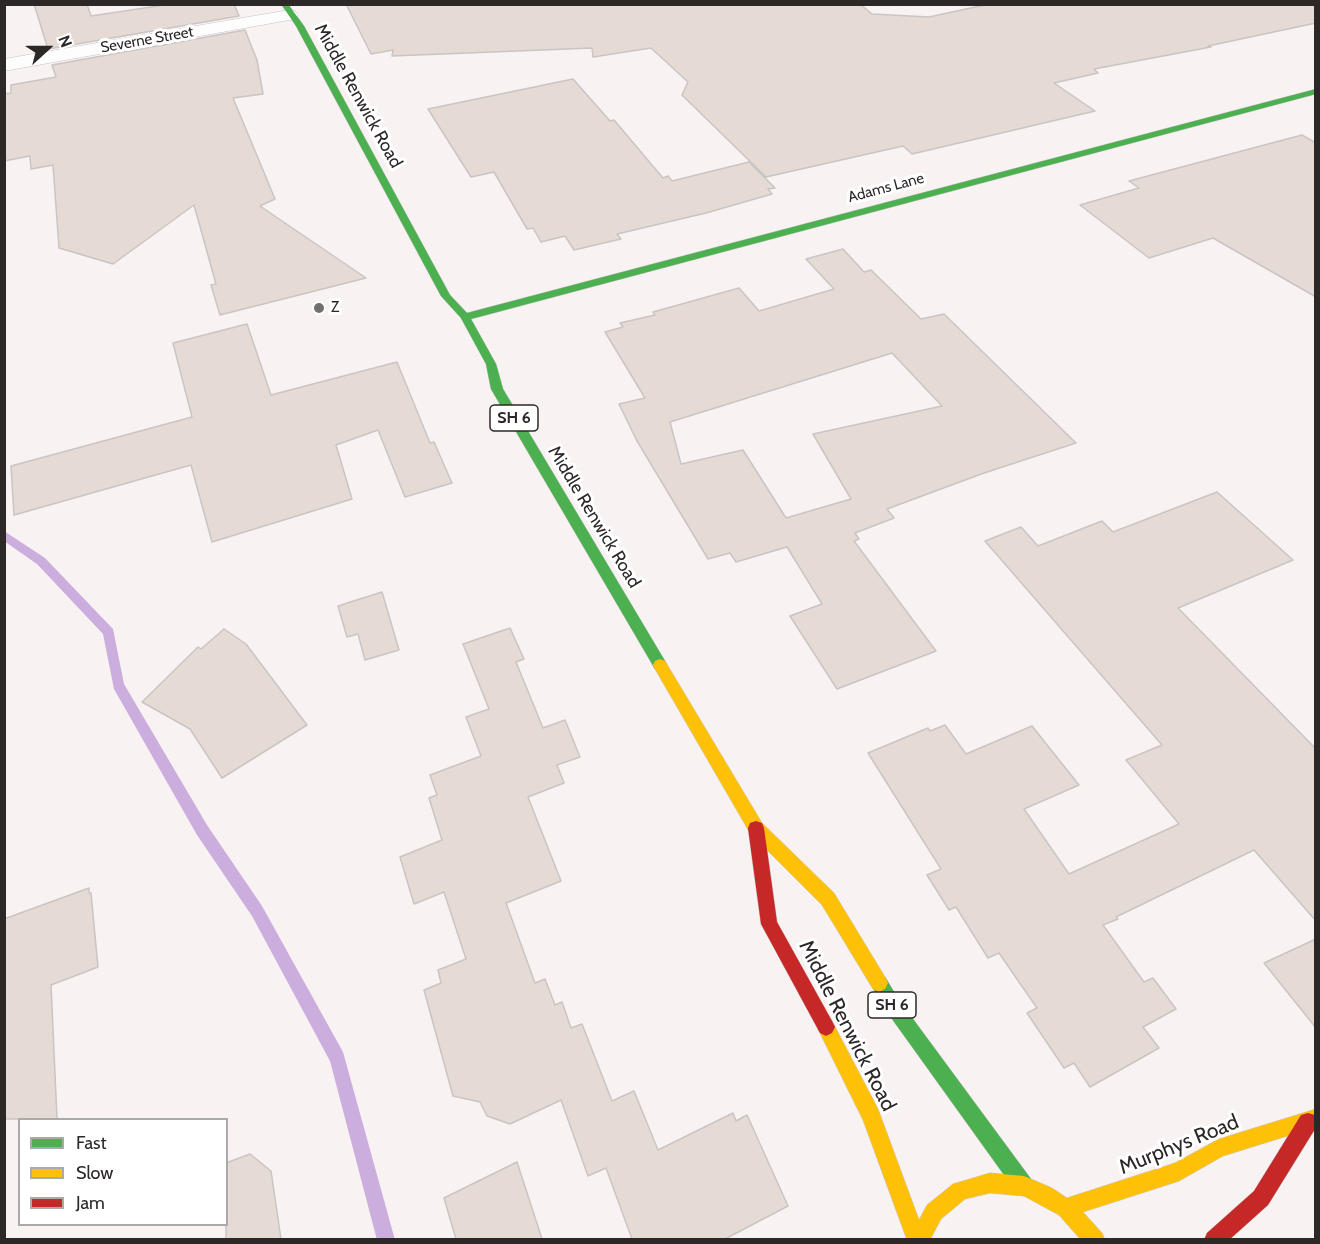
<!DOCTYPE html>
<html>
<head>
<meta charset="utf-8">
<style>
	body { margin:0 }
	#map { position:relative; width:1320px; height:1244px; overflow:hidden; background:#f8f2f2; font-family:Cabin,sans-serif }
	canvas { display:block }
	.frame { position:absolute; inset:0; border:6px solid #2c2828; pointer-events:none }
	.legend { position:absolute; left:18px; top:1118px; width:210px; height:108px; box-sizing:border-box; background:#fff; border:2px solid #aba9a9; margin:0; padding:8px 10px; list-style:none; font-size:18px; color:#2c2828 }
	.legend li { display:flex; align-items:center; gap:12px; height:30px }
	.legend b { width:30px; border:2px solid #aba9a9 }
	.north { position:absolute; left:18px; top:18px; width:60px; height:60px; -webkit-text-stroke:4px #fff; paint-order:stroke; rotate:69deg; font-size:16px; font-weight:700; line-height:24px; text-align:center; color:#2c2828 }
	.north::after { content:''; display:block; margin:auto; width:21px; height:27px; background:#2c2828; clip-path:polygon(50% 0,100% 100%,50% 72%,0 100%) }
</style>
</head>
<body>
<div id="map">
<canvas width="1320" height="1244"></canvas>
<div class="frame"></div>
<ul class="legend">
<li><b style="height:8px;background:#4caf50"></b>Fast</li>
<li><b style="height:8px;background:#ffc107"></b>Slow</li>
<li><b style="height:8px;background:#c62828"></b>Jam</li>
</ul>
<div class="north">N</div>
</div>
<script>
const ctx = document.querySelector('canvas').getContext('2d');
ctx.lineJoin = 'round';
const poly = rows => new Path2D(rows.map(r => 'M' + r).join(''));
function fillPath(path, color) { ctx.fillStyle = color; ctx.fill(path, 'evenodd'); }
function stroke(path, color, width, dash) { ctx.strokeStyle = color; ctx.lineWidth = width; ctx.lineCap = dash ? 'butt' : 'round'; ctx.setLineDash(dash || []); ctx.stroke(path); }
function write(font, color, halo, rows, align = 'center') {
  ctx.font = font + ' Cabin,sans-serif'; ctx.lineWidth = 6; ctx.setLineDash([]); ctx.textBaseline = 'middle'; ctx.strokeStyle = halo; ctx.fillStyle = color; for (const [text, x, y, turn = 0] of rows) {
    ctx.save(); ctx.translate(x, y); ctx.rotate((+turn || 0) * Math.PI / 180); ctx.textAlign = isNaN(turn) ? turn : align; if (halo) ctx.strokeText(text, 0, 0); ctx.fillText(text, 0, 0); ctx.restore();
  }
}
fillPath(poly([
	[4,531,45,558,113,629,124,684,207,825,262,906,343,1052,395,1240,377,1240,330,1061,252,916,197,835,114,689,103,634,37,564,4,541,4,531]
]), '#cbadde');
const building = poly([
	[34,4,87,4,91,16,171,4,234,4,239,16,48,49,34,4],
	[346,4,860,4,872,14,929,17,989,4,1316,4,1316,23,1208,46,1211,47,1094,69,1098,73,1054,83,1095,111,912,154,903,146,766,177,682,95,688,82,651,48,593,57,592,48,392,56,393,50,371,54,346,4],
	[245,30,257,60,263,94,233,98,275,199,260,206,366,278,220,315,211,285,216,284,194,205,113,264,59,248,53,165,31,169,30,156,4,161,4,94,11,93,11,85,56,77,52,65,245,30],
	[573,79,610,121,614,120,663,178,668,176,672,181,749,162,775,188,768,189,772,194,706,213,617,234,621,239,574,250,565,236,541,242,533,228,527,229,494,172,471,177,428,109,573,79],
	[1302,135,1316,143,1316,297,1213,238,1149,258,1080,205,1139,188,1129,181,1302,135],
	[843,249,864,272,871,270,921,319,944,314,1076,443,984,473,887,509,894,518,855,533,859,539,854,541,936,651,837,689,790,616,822,604,787,547,736,562,730,553,708,559,637,441,619,404,645,398,605,332,623,327,620,323,655,315,653,312,739,288,759,311,834,289,806,259,843,249],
	[892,353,942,406,813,434,851,499,786,518,743,450,681,464,670,422,892,353],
	[247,324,271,395,397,362,430,443,434,442,452,483,405,497,378,430,336,445,352,499,212,542,191,465,14,515,11,466,192,417,173,343,247,324],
	[1217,492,1293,560,1178,608,1316,749,1316,921,1254,850,1116,917,1118,919,1103,925,1144,982,1153,978,1176,1009,1143,1027,1159,1048,1090,1087,1074,1063,1064,1068,1027,1013,1037,1008,999,953,988,958,956,907,949,910,927,875,941,869,868,753,928,728,930,731,945,725,966,754,1032,726,1079,785,1024,809,1069,874,1179,824,1126,760,1162,745,985,541,1021,527,1038,546,1102,521,1113,532,1217,492],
	[382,592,399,650,365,660,358,634,347,637,338,606,382,592],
	[510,628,524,659,516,662,543,728,565,720,580,757,557,765,564,783,528,797,561,881,506,903,535,983,545,979,555,1005,562,1002,571,1028,582,1024,612,1101,634,1091,658,1150,733,1113,736,1121,747,1115,788,1206,725,1239,632,1239,606,1168,588,1176,561,1100,510,1124,487,1116,480,1102,453,1096,424,990,441,983,438,970,466,959,444,892,414,904,400,857,442,840,429,798,437,795,430,775,481,756,466,717,489,709,463,644,510,628],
	[224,629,246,644,307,725,222,778,190,729,142,702,198,647,201,649,224,629],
	[89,888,89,893,91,893,98,967,51,985,57,1119,4,1119,4,919,89,888],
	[1316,939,1316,1028,1264,963,1316,939],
	[250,1154,271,1171,281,1239,226,1239,226,1163,250,1154],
	[517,1162,542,1239,456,1239,444,1198,517,1162]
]);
fillPath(building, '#e6dad5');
stroke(building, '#c9c5c4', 1.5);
const street = poly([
	[289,10,295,11,298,15,295,19,4,71,4,59,289,10]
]);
const fast = poly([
	[281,4,288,4,304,26,450,295,467,313,1316,89,1316,94,471,319,496,364,503,389,665,661,667,665,665,669,660,671,655,669,491,389,486,364,461,318,441,296,296,26,281,4],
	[879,974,885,977,899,1000,1031,1179,1034,1186,1031,1193,1024,1196,1017,1193,887,1012,870,983,873,977,879,974]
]);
const slow = poly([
	[660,659,665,661,762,823,834,893,885,977,888,983,885,989,879,992,873,989,822,905,750,833,655,669,653,665,655,661,660,659],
	[826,1018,832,1021,878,1109,919,1220,927,1205,953,1184,990,1173,1024,1176,1052,1188,1067,1198,1175,1163,1219,1139,1316,1109,1316,1127,1223,1156,1179,1181,1083,1212,1102,1233,1105,1240,1081,1240,1059,1215,1024,1196,990,1193,965,1199,941,1219,930,1240,907,1240,863,1120,817,1027,820,1021,826,1018]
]);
const jam = poly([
	[756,821,762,823,764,828,777,922,832,1021,835,1027,832,1033,826,1036,820,1033,761,924,748,828,750,823,756,821],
	[1308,1113,1315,1115,1315,1129,1268,1205,1229,1240,1204,1240,1207,1233,1254,1191,1301,1115,1308,1113]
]);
stroke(street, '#c7c2c2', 1);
stroke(fast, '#c7c2c2', 1);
stroke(slow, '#c7c2c2', 1);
stroke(jam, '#c7c2c2', 1);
fillPath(street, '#fefdfd');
fillPath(fast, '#4caf50');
fillPath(slow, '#ffc107');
fillPath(jam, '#c62828');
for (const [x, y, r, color] of [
	[319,308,6,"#736f6f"]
]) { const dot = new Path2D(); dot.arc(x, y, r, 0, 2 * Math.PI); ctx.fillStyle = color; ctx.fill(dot); stroke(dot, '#fff', 2); }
write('15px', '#2c2828', '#fff', [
	["Severne Street",147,40,-10],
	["Adams Lane",886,188,-15]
]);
write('15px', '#2c2828', '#fff', [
	["Z",331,308]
], 'left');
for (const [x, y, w] of [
	[514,418,48],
	[892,1005,48]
]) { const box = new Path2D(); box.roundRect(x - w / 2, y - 13, w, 26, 4.5); ctx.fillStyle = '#fff'; ctx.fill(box); stroke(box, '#2c2828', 1.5); }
write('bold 16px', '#2c2828', null, [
	["SH 6",514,418],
	["SH 6",892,1005]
]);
write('18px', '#2c2828', '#fff', [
	["Middle Renwick Road",358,96,61],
	["Middle Renwick Road",594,517,59]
]);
write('21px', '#2c2828', '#fff', [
	["Middle Renwick Road",847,1026,63],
	["Murphys Road",1179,1145,-22]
]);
</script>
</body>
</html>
